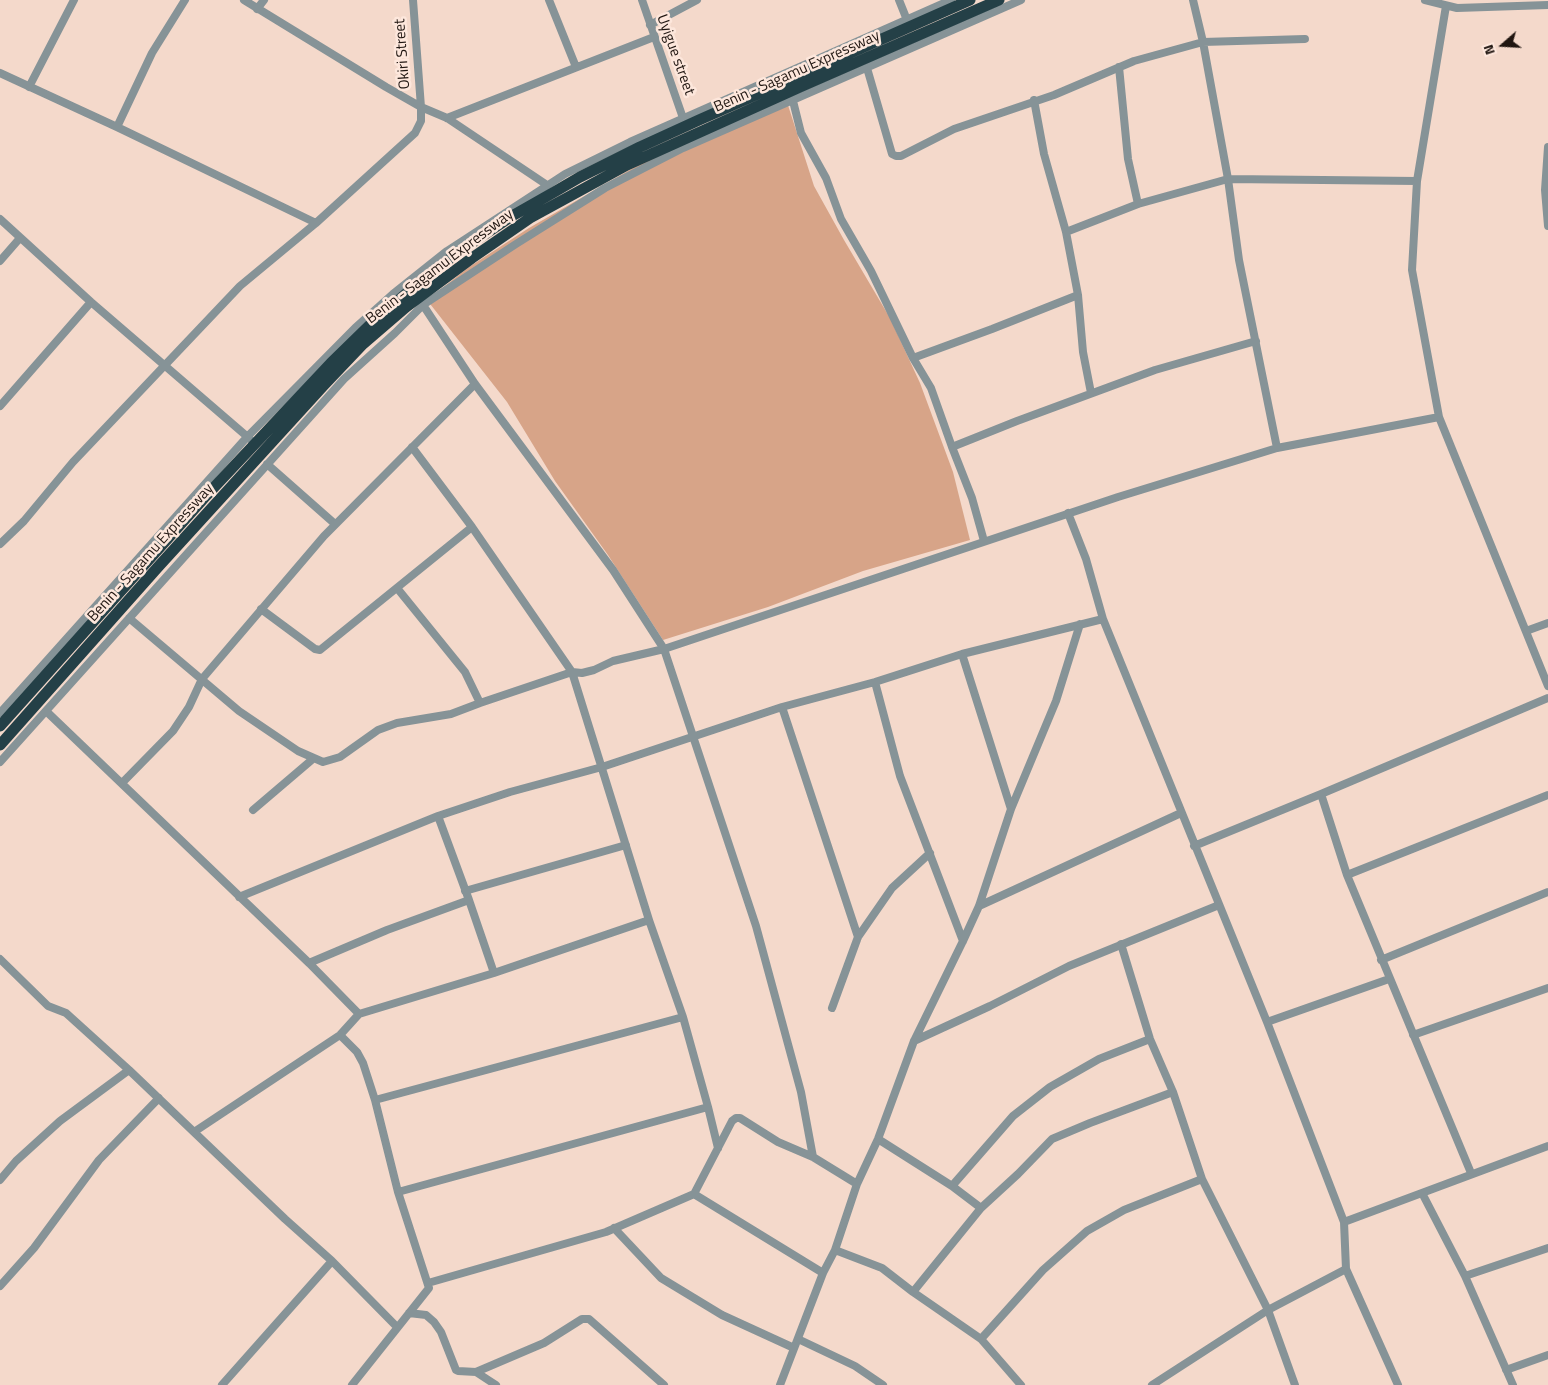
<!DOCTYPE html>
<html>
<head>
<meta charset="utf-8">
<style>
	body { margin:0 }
	#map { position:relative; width:1548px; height:1385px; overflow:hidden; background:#f4d9cb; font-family:"Titillium Web",sans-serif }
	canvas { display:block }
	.north { position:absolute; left:1478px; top:20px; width:50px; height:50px; -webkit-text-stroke:4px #fde7dc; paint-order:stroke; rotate:251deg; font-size:14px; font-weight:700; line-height:20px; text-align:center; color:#201611 }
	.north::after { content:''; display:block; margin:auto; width:18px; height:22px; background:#201611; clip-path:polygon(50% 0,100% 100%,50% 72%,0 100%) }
</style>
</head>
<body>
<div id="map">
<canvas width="1548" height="1385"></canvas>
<div class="north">N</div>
</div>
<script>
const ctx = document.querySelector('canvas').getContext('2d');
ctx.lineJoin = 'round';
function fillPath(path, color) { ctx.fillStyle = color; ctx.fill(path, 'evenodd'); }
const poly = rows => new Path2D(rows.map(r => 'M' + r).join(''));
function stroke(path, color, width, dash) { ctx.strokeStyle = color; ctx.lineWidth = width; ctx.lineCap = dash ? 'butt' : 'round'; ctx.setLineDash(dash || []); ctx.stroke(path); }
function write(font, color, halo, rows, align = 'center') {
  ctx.font = font + ' "Titillium Web",sans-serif'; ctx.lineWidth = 5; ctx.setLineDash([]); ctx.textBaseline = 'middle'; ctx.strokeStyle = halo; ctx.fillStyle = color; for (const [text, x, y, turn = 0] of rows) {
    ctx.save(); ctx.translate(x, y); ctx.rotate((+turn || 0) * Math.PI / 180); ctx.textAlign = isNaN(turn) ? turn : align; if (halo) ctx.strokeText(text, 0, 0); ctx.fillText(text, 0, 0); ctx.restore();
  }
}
fillPath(poly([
	[786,99,814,186,844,240,890,318,920,383,953,472,970,540,863,571,768,607,663,640,608,555,555,481,507,402,427,300,469,267,529,228,666,149]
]), '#d7a488');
stroke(poly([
	[244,0,386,87,421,107,447,118,547,185],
	[549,0,576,67],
	[642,0,683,118],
	[899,0,907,20],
	[1193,0,1203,42,1228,179,1239,260,1277,448],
	[1425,0,1457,8,1548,5],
	[1446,6,1417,181,1412,270,1439,417,1548,686],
	[257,9,264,0],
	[650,25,697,0],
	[1119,67,1128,159,1138,204],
	[867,68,892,154,896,156,901,156,954,129,1054,95,1134,61,1203,42,1305,39],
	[0,73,117,127,316,223],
	[29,87,74,0],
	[1034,100,1044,154,1066,232,1078,295,1083,352,1091,393],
	[793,101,801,133,826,178,841,219,871,271,913,358,931,388,952,447,972,498,984,541],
	[447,118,654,37],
	[117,127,152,53,185,0],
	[1548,147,1545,190,1548,226],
	[0,219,91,302,250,439],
	[1066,232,1138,204,1228,179,1417,181],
	[0,261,20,238],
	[423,305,475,384,613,570,664,649,756,926,801,1092,813,1157],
	[913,358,992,329,1078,295],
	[0,406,91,302],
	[412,447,472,527,572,672,649,920],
	[952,447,1017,421,1155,370,1256,341],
	[267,464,335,524],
	[1068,513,1086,559,1103,619,1267,1022,1344,1222,1346,1269,1398,1385],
	[0,544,24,521,73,462,240,286,316,223,415,133,421,121,421,107,413,0],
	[397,588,465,672,480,703],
	[261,609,315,649,320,650,472,527],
	[129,618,239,711,298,751,323,762,340,757,378,730,397,723,451,714,480,703,572,672,582,673,594,670,613,661,664,649,1118,497,1277,448,1439,417],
	[1526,631,1548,623],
	[962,654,1011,809],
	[875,682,900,776,963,941],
	[782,707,858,937],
	[46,711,309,963,359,1014],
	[0,713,248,436,355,328,393,294,447,251,565,174,630,142,951,0],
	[0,762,344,379,395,333,423,305,516,244,605,188,683,148,1021,0],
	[122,783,173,731,189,707,202,679,324,536,475,384],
	[1321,794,1347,875,1471,1173],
	[253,810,314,758],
	[438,816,469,900,494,973],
	[1194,846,1321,794,1548,698],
	[1347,875,1548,795],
	[465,891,626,845],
	[239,897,438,816,510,792,602,767,782,707,875,682,962,654,1103,619],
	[979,906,1181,813],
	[1121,944,1150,1039,1173,1092,1202,1179,1268,1310,1295,1385],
	[0,959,48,1006,66,1013,129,1070,285,1219,332,1261,397,1327],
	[1381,960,1548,892],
	[309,963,387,930,469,900],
	[832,1008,858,937,892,888,930,853],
	[1267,1022,1389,979],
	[340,1035,357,1052,363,1063,375,1100,398,1192,429,1288,352,1385],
	[1413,1035,1548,988],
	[914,1041,990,1006,1069,966,1219,905],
	[375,1100,683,1017],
	[194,1132,340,1035,359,1014,494,973,649,920,683,1017,708,1107],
	[878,1139,952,1186],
	[0,1180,16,1161,60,1121,129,1070],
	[398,1192,708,1107,718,1148],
	[1422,1193,1465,1276,1513,1385],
	[694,1194,732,1121,736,1118,740,1118,778,1142,813,1157,857,1184],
	[981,1208,952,1186,1013,1116,1050,1087,1099,1059,1150,1039],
	[1344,1222,1548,1146],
	[614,1228,661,1278,722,1315,794,1348],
	[835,1250,882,1268,913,1292,981,1339,1021,1385],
	[1465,1276,1548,1248],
	[428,1283,606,1232,694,1194,823,1273],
	[0,1286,34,1248,99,1160,159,1098],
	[913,1292,981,1208,1018,1174,1052,1139,1090,1123,1173,1092],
	[409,1313,426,1315,434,1322,441,1332,456,1370,458,1371,476,1372,544,1343,582,1319,589,1319,664,1385],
	[798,1339,855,1366,883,1385],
	[981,1339,1043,1270,1087,1231,1124,1210,1202,1179],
	[1506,1370,1548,1355],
	[476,1372,496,1385],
	[222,1385,332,1261],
	[780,1385,823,1273,835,1250,857,1184,878,1139,914,1041,963,941,979,906,1011,809,1056,701,1080,624],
	[1152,1385,1268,1310,1346,1269]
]), '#869397', 8);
stroke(poly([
	[0,726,204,498,331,363,372,323,414,287,457,253,512,216,556,191,580,177,640,147,699,120,970,0],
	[0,745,158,567,324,385,363,344,406,307,472,258,530,218,627,165,800,87,999,0]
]), '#244047', 11);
write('15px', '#201611', '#fde7dc', [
	["Okiri Street",403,54,-94],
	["Uyigue street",675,55,70],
	["Benin - Sagamu Expressway",797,72,-24],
	["Benin - Sagamu Expressway",440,267,-37],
	["Benin - Sagamu Expressway",151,553,-48]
]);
</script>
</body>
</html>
